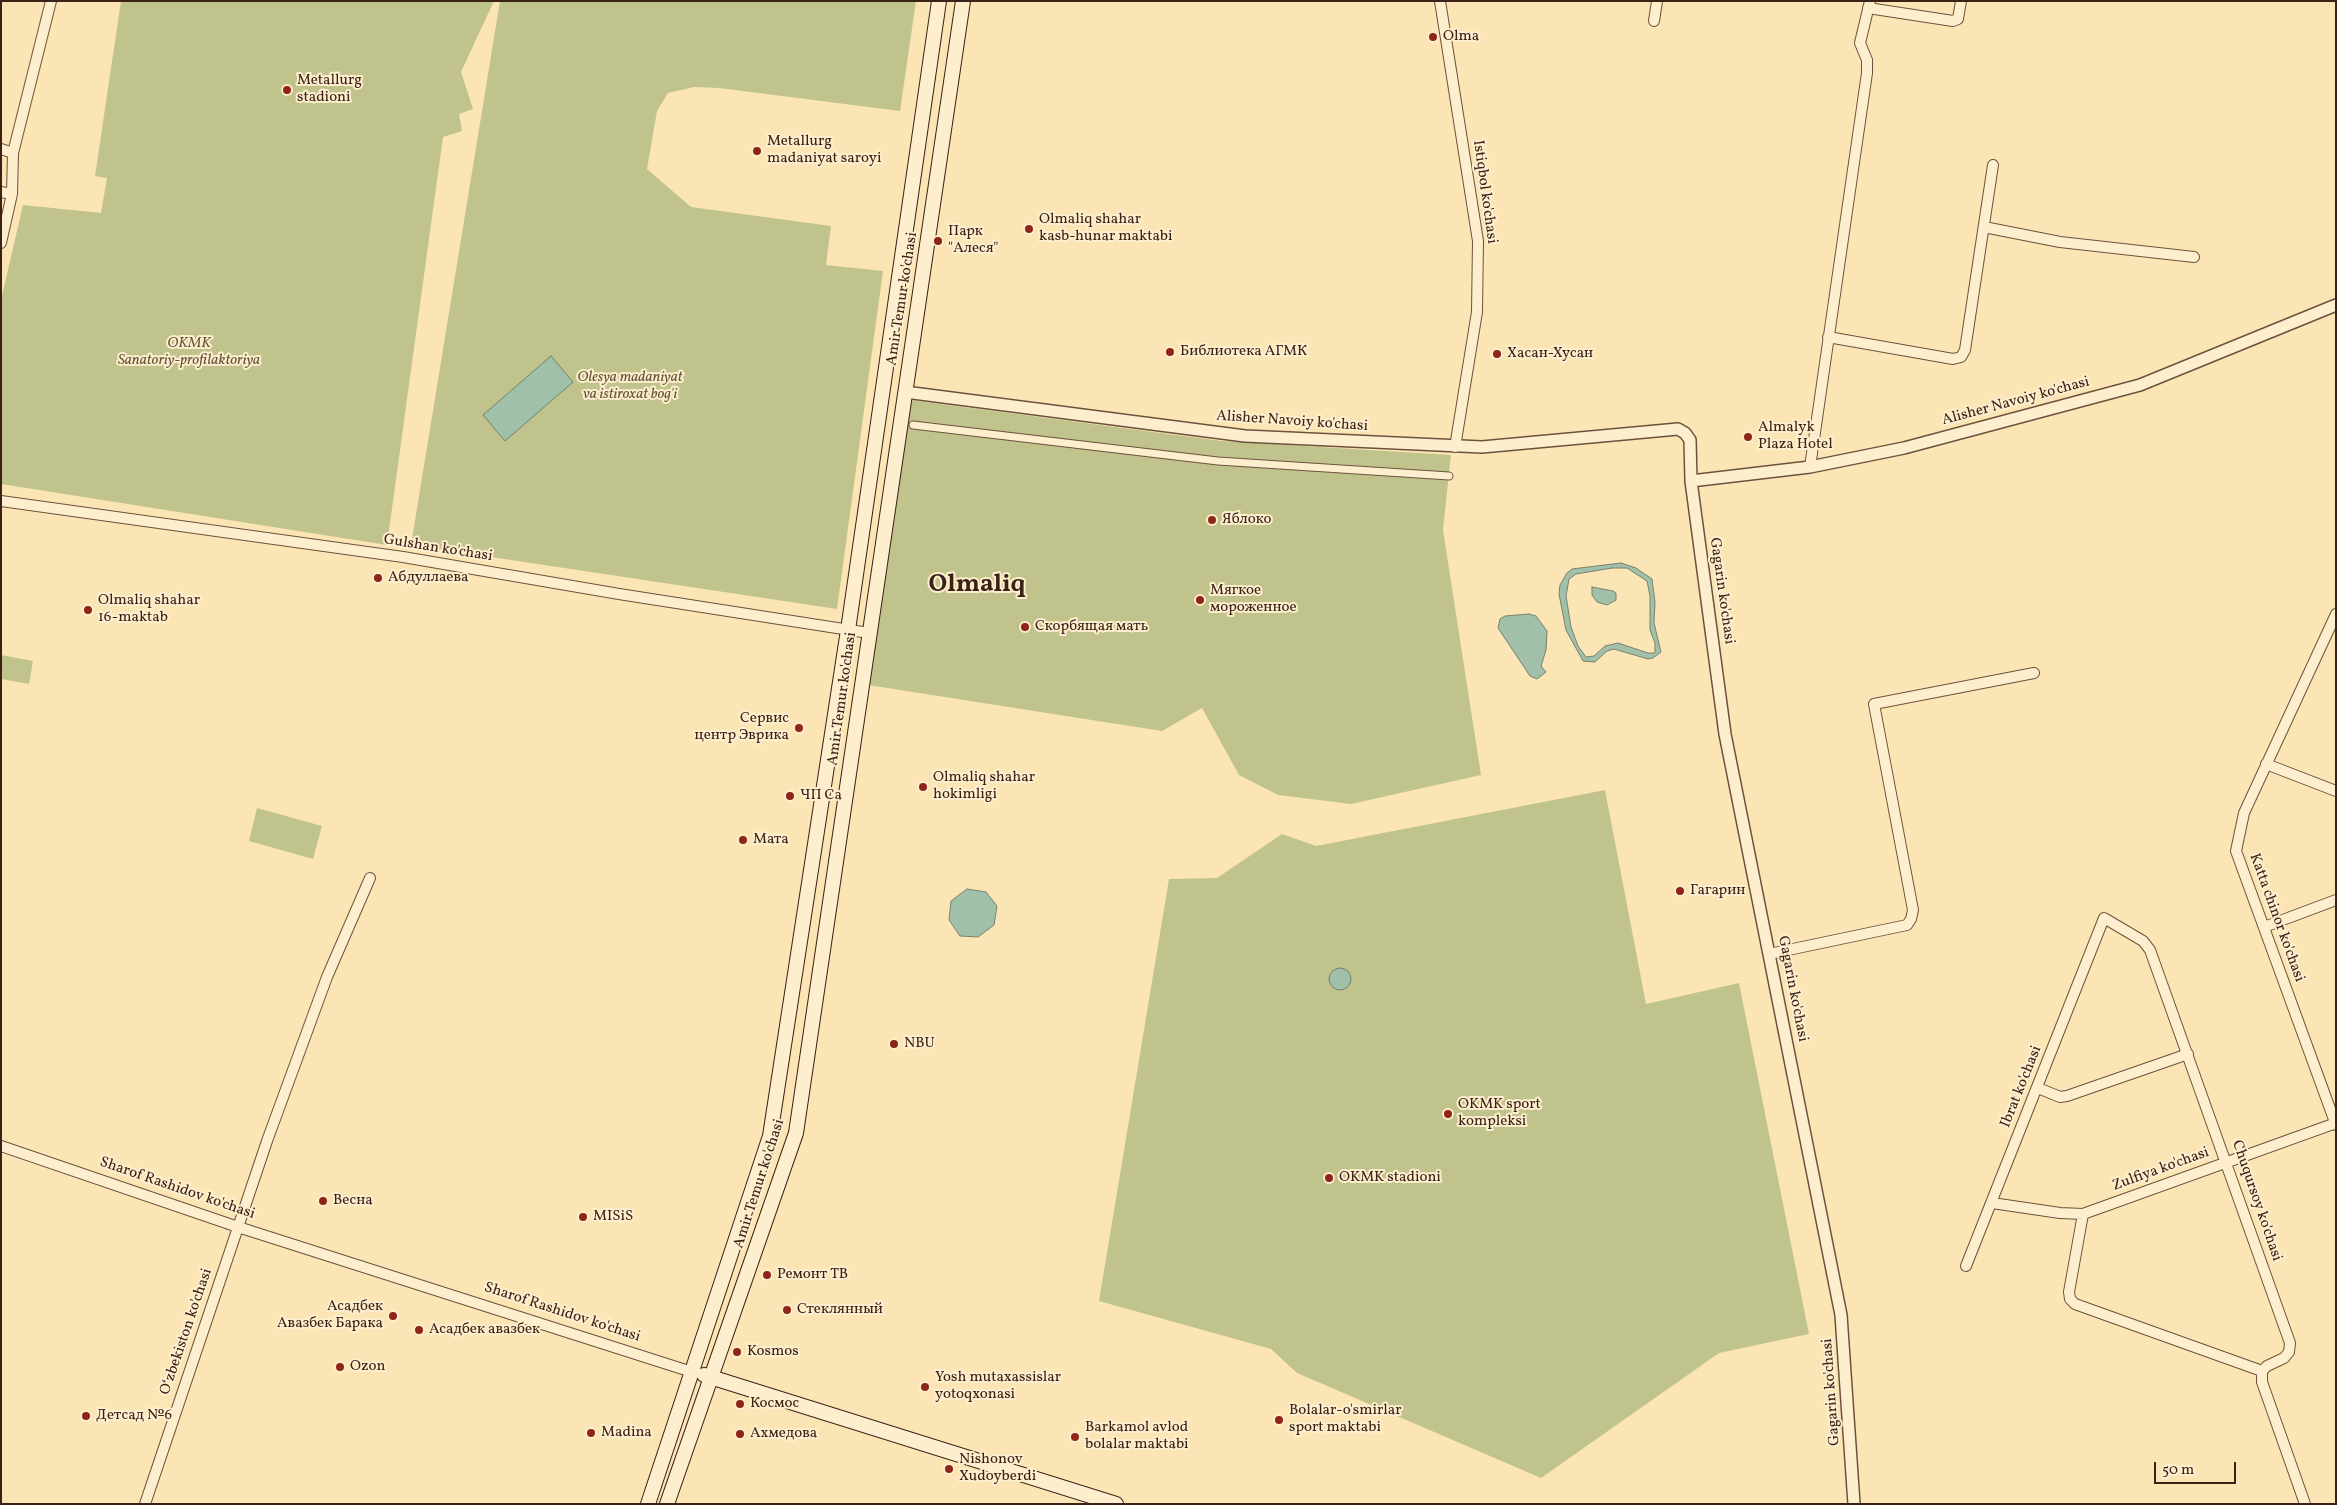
<!DOCTYPE html>
<html>
<head>
<meta charset="utf-8">
<style>
	body { margin:0 }
	#map { position:relative; width:2337px; height:1505px; overflow:hidden; background:#fce5b4; font-family:Vollkorn,serif }
	canvas { display:block }
	.frame { position:absolute; inset:0; border:2px solid #3c2116; pointer-events:none }
	.scale { position:absolute; left:2154px; top:1462px; width:82px; height:22px; box-sizing:border-box; border:2px solid #3c2116; border-top:0; padding-left:6px; font-size:15px; line-height:18px; white-space:nowrap; color:#3c2116; -webkit-text-stroke:4px #fdeece; paint-order:stroke }
</style>
</head>
<body>
<div id="map">
<canvas width="2337" height="1505"></canvas>
<div class="frame"></div>
<div class="scale">50 m</div>
</div>
<script>
const ctx = document.querySelector('canvas').getContext('2d');
ctx.lineJoin = 'round';
function fillPath(path, color) { ctx.fillStyle = color; ctx.fill(path, 'evenodd'); }
const poly = rows => new Path2D(rows.map(r => 'M' + r).join(''));
function stroke(path, color, width, dash) { ctx.strokeStyle = color; ctx.lineWidth = width; ctx.lineCap = dash ? 'butt' : 'round'; ctx.setLineDash(dash || []); ctx.stroke(path); }
function write(font, color, halo, rows, align = 'center') {
  ctx.font = font + ' Vollkorn,serif'; ctx.lineWidth = 4; ctx.setLineDash([]); ctx.textBaseline = 'middle'; ctx.strokeStyle = halo; ctx.fillStyle = color; for (const [text, x, y, turn = 0] of rows) {
    ctx.save(); ctx.translate(x, y); ctx.rotate((+turn || 0) * Math.PI / 180); ctx.textAlign = isNaN(turn) ? turn : align; if (halo) ctx.strokeText(text, 0, 0); ctx.fillText(text, 0, 0); ctx.restore();
  }
}
fillPath(poly([
	[121,1,494,1,461,72,473,109,459,114,462,131,443,137,387,545,1,484,1,300,23,205,101,213,107,178,95,176],
	[500,1,916,1,900,111,719,88,694,87,668,93,657,111,647,169,691,207,831,226,826,265,883,271,837,609,411,545],
	[909,400,1222,441,1451,455,1443,530,1481,775,1351,804,1278,795,1239,775,1202,708,1162,731,868,685],
	[1,655,33,661,29,684,1,679],
	[1605,790,1646,1004,1739,983,1809,1334,1719,1353,1541,1478,1297,1373,1271,1349,1099,1301,1169,879,1217,878,1282,834,1316,846],
	[257,808,322,826,313,859,249,841]
]), '#c0c48c');
const water = poly([
	[551,356,573,382,505,441,483,415,551,356],
	[1621,563,1636,568,1652,579,1655,602,1654,623,1661,652,1653,658,1648,659,1614,649,1607,651,1595,662,1583,661,1566,630,1559,594,1560,585,1567,573,1572,569,1621,563],
	[1612,568,1627,568,1647,581,1650,596,1650,630,1655,643,1655,653,1648,653,1618,643,1605,646,1594,656,1586,657,1578,646,1571,627,1566,596,1569,579,1576,574,1612,568],
	[1592,587,1613,591,1616,593,1616,600,1607,605,1597,602,1592,595,1592,587],
	[1529,614,1536,616,1547,631,1546,650,1541,666,1546,672,1537,679,1530,676,1498,628,1500,619,1505,616,1529,614],
	[967,889,986,892,997,906,994,925,978,937,960,936,949,920,951,901,967,889],
	'1329 979a11 11 0 1 1 22 0a11 11 0 1 1-22 0Z'
]);
fillPath(water, '#a0c0a9');
stroke(water, '#78806e', 1);
const pedestrian = poly([
	[913,425,1218,461,1449,476]
]);
const minor = poly([
	[1440,1,1478,241,1477,312,1455,447],
	[1868,8,1953,21,1958,19,1961,1],
	[1654,21,1657,1],
	[1,149,13,153],
	[1,192,12,194],
	[1984,227,2060,242,2194,257],
	[1,243,12,194,13,153,51,1],
	[1828,337,1953,359,1961,357,1965,350,1993,165],
	[1810,467,1867,73,1867,60,1860,43,1870,1],
	[1,501,403,557,619,594,869,633],
	[2336,614,2244,813,2236,851,2336,1125],
	[2266,764,2336,791],
	[2264,927,2336,900],
	[1769,954,1907,925,1911,919,1913,910,1874,704,2034,673],
	[2038,1088,2060,1097,2067,1096,2188,1054],
	[1,1146,238,1227,692,1372],
	[1992,1203,2060,1213,2083,1214,2336,1123],
	[2083,1214,2069,1292,2070,1299,2075,1304,2262,1371],
	[1966,1266,2104,918,2143,941,2150,950,2290,1343,2289,1352,2284,1358,2267,1366,2262,1371,2262,1382,2305,1504],
	[145,1504,267,1141,327,977,370,878]
]);
const tertiary = poly([
	[905,392,1245,436,1482,447,1678,429,1685,433,1690,440,1691,481,1725,734,1841,1315,1854,1504],
	[1691,481,1810,467,1904,448,2140,385,2336,305]
]);
const secondary = poly([
	[704,1375,1116,1504],
	[648,1504,770,1136,848,630,939,1],
	[667,1504,796,1133,963,1]
]);
stroke(pedestrian, '#6c523e', 9);
stroke(minor, '#6c523e', 12);
stroke(tertiary, '#6c523e', 14);
stroke(secondary, '#3c2116', 16);
stroke(pedestrian, '#fdeece', 7);
stroke(minor, '#fdeece', 10);
stroke(tertiary, '#fdeece', 11);
stroke(secondary, '#fdeece', 14);
for (const [x, y, r, color] of [
	[1433,37,5,"#8f2418"],
	[287,90,5,"#8f2418"],
	[757,151,5,"#8f2418"],
	[1029,229,5,"#8f2418"],
	[938,241,5,"#8f2418"],
	[1170,352,5,"#8f2418"],
	[1497,354,5,"#8f2418"],
	[1748,437,5,"#8f2418"],
	[1212,520,5,"#8f2418"],
	[378,578,5,"#8f2418"],
	[1200,600,5,"#8f2418"],
	[88,610,5,"#8f2418"],
	[1025,627,5,"#8f2418"],
	[799,728,5,"#8f2418"],
	[923,787,5,"#8f2418"],
	[790,796,5,"#8f2418"],
	[743,840,5,"#8f2418"],
	[1680,891,5,"#8f2418"],
	[894,1044,5,"#8f2418"],
	[1448,1114,5,"#8f2418"],
	[1329,1178,5,"#8f2418"],
	[323,1201,5,"#8f2418"],
	[583,1217,5,"#8f2418"],
	[767,1275,5,"#8f2418"],
	[787,1310,5,"#8f2418"],
	[393,1316,5,"#8f2418"],
	[419,1330,5,"#8f2418"],
	[737,1352,5,"#8f2418"],
	[340,1367,5,"#8f2418"],
	[925,1387,5,"#8f2418"],
	[740,1404,5,"#8f2418"],
	[86,1416,5,"#8f2418"],
	[1279,1420,5,"#8f2418"],
	[591,1433,5,"#8f2418"],
	[740,1434,5,"#8f2418"],
	[1075,1437,5,"#8f2418"],
	[949,1469,5,"#8f2418"]
]) { const dot = new Path2D(); dot.arc(x, y, r, 0, 2 * Math.PI); ctx.fillStyle = color; ctx.fill(dot); stroke(dot, '#fdeece', 2); }
write('15px', '#3c2116', '#fdeece', [
	["Olma",1443,37],
	["Metallurg",297,81],
	["stadioni",297,98],
	["Metallurg",767,142],
	["madaniyat saroyi",767,159],
	["Olmaliq shahar",1039,220],
	["kasb-hunar maktabi",1039,237],
	["Парк",948,232],
	["\"Алеся\"",948,249],
	["Библиотека АГМК",1180,352],
	["Хасан-Хусан",1507,354],
	["Almalyk",1758,428],
	["Plaza Hotel",1758,445],
	["Яблоко",1222,520],
	["Абдуллаева",388,578],
	["Мягкое",1210,591],
	["мороженное",1210,608],
	["Olmaliq shahar",98,601],
	["16-maktab",98,618],
	["Скорбящая мать",1035,627],
	["Сервис",789,719,"right"],
	["центр Эврика",789,736,"right"],
	["Olmaliq shahar",933,778],
	["hokimligi",933,795],
	["ЧП Са",800,796],
	["Мата",753,840],
	["Гагарин",1690,891],
	["NBU",904,1044],
	["OKMK sport",1458,1105],
	["kompleksi",1458,1122],
	["OKMK stadioni",1339,1178],
	["Весна",333,1201],
	["MISiS",593,1217],
	["Ремонт ТВ",777,1275],
	["Асадбек",383,1307,"right"],
	["Авазбек Барака",383,1324,"right"],
	["Стеклянный",797,1310],
	["Асадбек авазбек",429,1330],
	["Kosmos",747,1352],
	["Ozon",350,1367],
	["Yosh mutaxassislar",935,1378],
	["yotoqxonasi",935,1395],
	["Космос",750,1404],
	["Bolalar-o'smirlar",1289,1411],
	["sport maktabi",1289,1428],
	["Детсад №6",96,1416],
	["Barkamol avlod",1085,1428],
	["bolalar maktabi",1085,1445],
	["Madina",601,1433],
	["Ахмедова",750,1434],
	["Nishonov",959,1460],
	["Xudoyberdi",959,1477]
], 'left');
write('15px', '#3c2116', '#fdeece', [
	["Istiqbol ko'chasi",1484,192,82],
	["Amir Temur ko'chasi",903,299,-81],
	["Alisher Navoiy ko'chasi",2016,402,-15],
	["Alisher Navoiy ko'chasi",1292,422,4],
	["Gulshan ko'chasi",438,549,9],
	["Gagarin ko'chasi",1721,591,82],
	["Amir Temur ko'chasi",843,699,-82],
	["Katta chinor ko'chasi",2276,918,70],
	["Gagarin ko'chasi",1792,989,79],
	["Ibrat ko'chasi",2022,1087,-68],
	["Zulfiya ko'chasi",2161,1170,-20],
	["Amir Temur ko'chasi",760,1184,-72],
	["Sharof Rashidov ko'chasi",177,1189,19],
	["Chuqursoy ko'chasi",2256,1201,71],
	["Sharof Rashidov ko'chasi",562,1313,18],
	["O‘zbekiston ko'chasi",187,1332,-71],
	["Gagarin ko'chasi",1832,1392,-94]
]);
write('italic 15px', '#645239', '#fdeece', [
	["OKMK",189,344],
	["Sanatoriy-profilaktoriya",189,361],
	["Olesya madaniyat",630,378],
	["va istiroxat bog'i",630,395]
]);
write('bold 25px', '#3c2116', '#fdeece', [
	["Olmaliq",977,586]
]);
</script>
</body>
</html>
